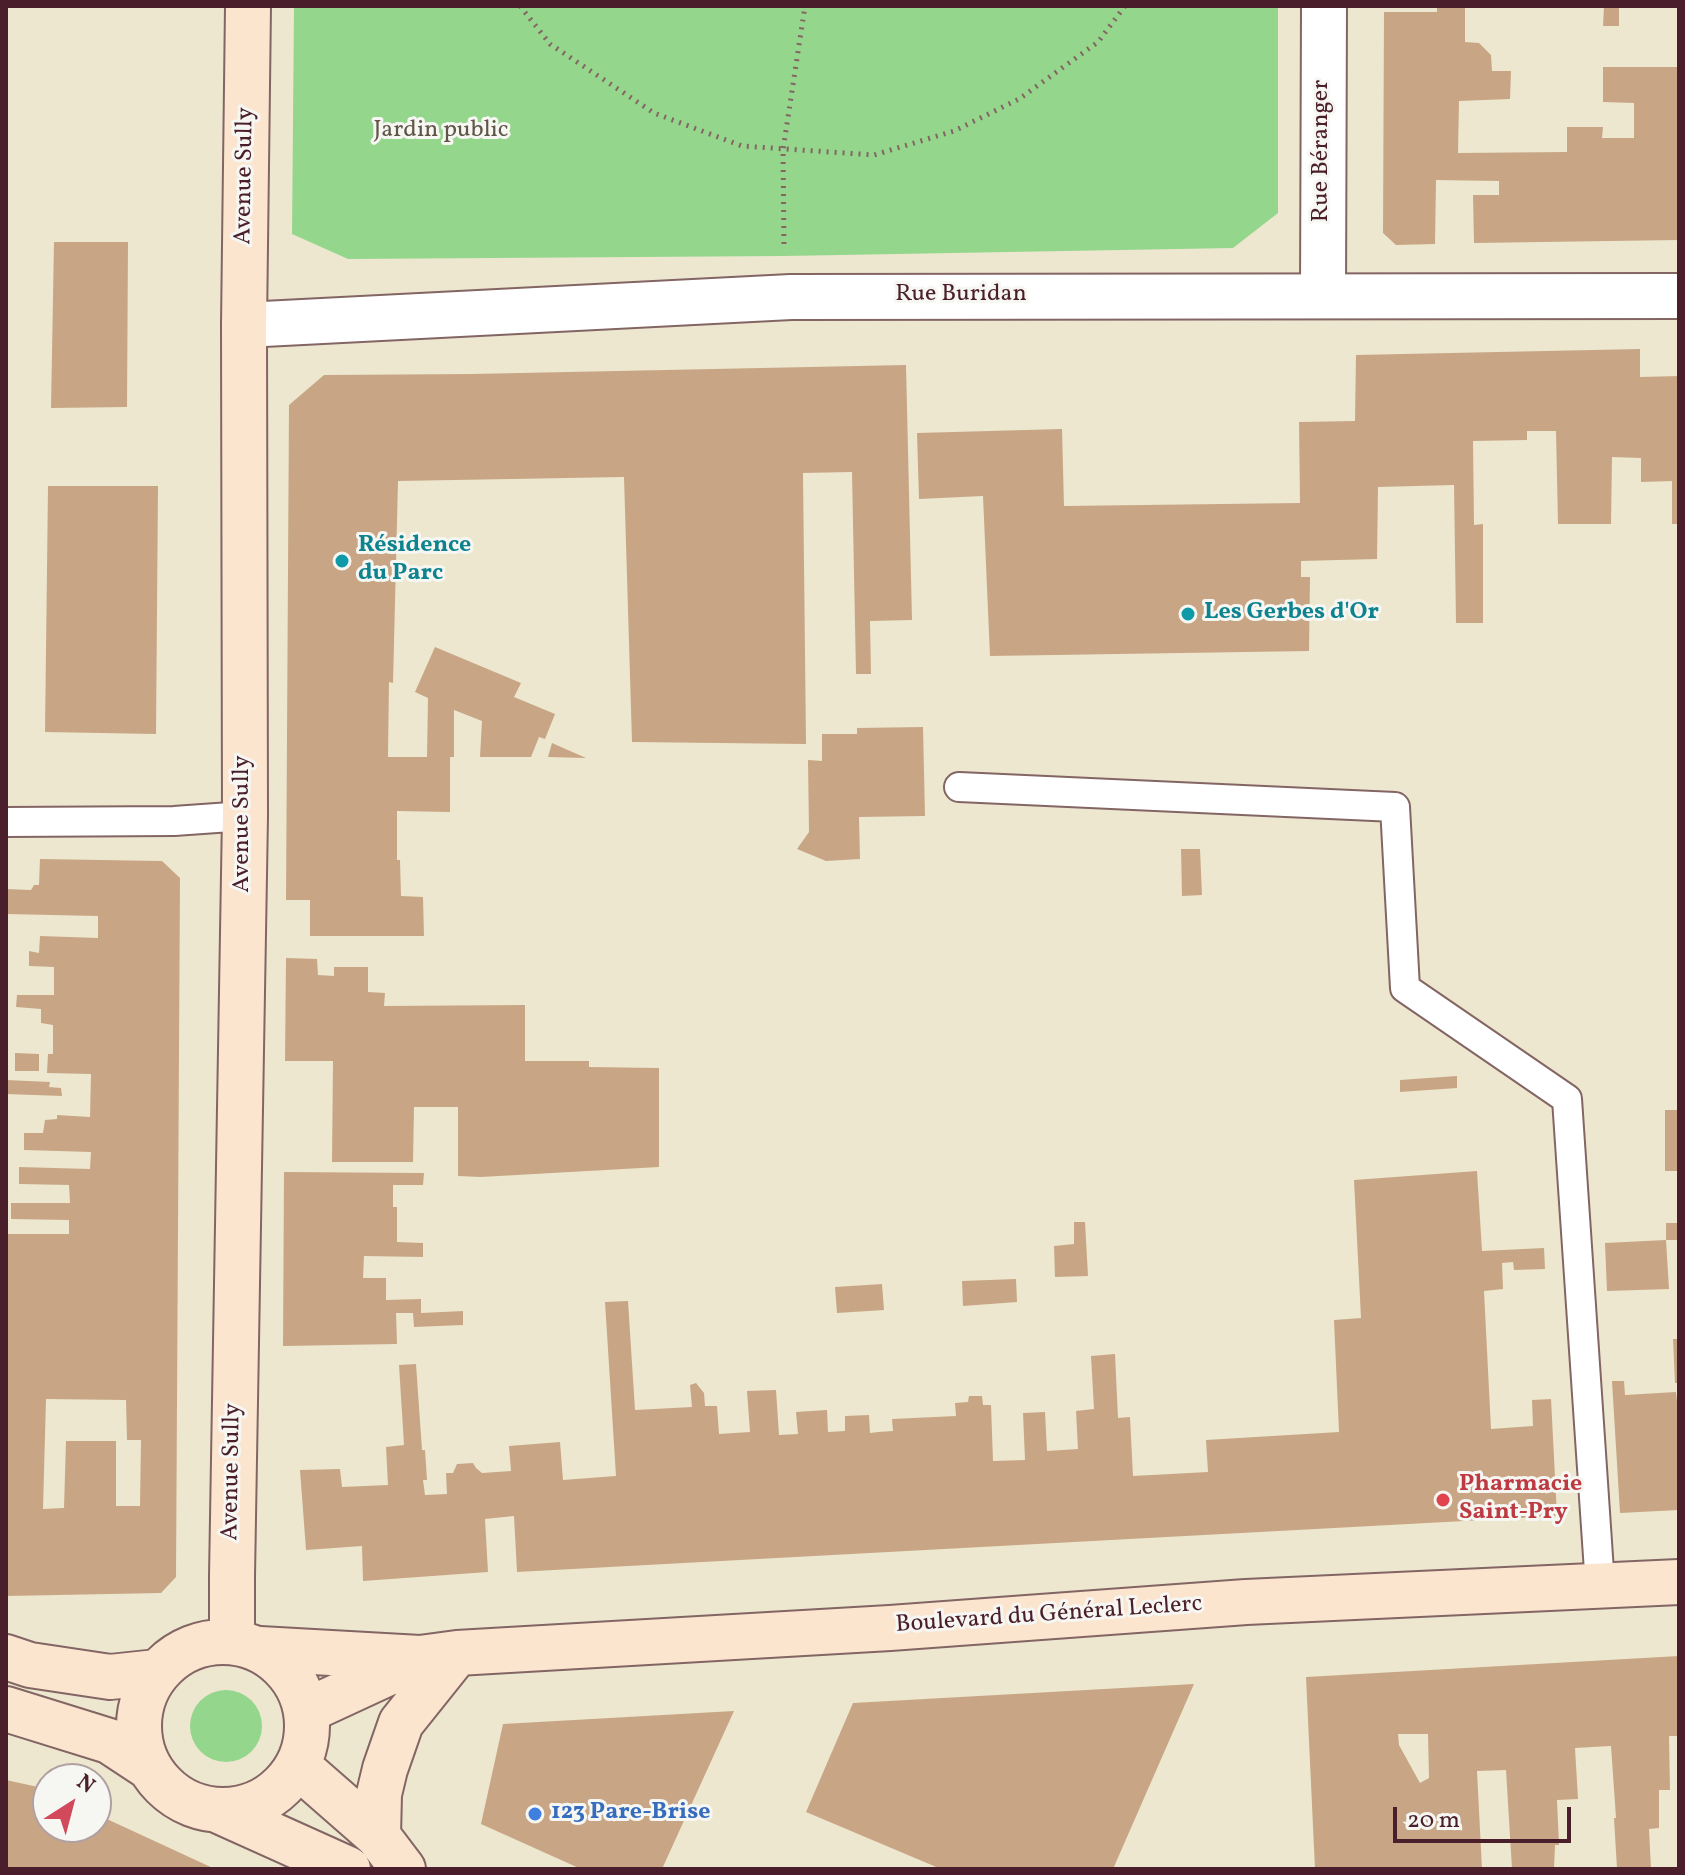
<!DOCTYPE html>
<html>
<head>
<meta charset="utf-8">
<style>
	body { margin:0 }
	#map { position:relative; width:1685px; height:1875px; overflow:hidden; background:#ede7cf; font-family:Vollkorn,serif }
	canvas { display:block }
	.frame { position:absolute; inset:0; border:8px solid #4a1f2b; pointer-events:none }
	.north { position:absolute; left:32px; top:1763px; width:80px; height:80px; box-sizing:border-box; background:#f6f6f2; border:2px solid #b1a0a2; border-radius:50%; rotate:36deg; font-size:22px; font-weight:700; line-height:32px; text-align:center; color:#4a1f2b }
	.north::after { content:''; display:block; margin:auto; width:28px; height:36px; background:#d1495b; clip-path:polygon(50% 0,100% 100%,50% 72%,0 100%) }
	.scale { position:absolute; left:1393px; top:1807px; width:178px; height:36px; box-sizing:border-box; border:4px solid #4a1f2b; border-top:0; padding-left:10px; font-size:24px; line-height:28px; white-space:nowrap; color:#4a1f2b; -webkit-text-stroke:6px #f6f6f2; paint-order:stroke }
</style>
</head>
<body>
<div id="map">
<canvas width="1685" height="1875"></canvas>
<div class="frame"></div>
<div class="north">N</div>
<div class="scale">20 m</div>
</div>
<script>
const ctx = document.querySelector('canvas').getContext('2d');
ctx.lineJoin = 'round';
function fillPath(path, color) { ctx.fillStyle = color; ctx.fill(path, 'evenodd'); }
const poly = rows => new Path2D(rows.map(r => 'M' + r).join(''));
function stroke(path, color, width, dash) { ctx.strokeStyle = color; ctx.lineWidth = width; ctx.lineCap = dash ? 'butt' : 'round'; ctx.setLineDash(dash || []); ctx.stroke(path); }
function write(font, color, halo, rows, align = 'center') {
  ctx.font = font + ' Vollkorn,serif'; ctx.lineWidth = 6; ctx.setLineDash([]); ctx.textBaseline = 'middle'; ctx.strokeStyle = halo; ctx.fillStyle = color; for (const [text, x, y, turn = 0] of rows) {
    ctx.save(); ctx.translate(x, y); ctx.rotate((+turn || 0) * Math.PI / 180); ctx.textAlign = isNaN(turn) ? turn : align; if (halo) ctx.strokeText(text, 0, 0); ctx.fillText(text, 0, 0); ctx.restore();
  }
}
fillPath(poly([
	[294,6,1278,6,1278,213,1233,248,784,256,348,259,292,234],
	'190 1726a36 36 0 1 1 72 0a36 36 0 1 1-72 0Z'
]), '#95d68d');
fillPath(poly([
	[1437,6,1465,6,1465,42,1479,43,1491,55,1492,71,1511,71,1510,99,1459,101,1458,153,1567,152,1567,127,1603,127,1602,138,1634,138,1634,103,1603,102,1603,67,1679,67,1679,240,1474,243,1473,195,1499,195,1499,181,1436,180,1435,244,1396,245,1383,233,1384,12,1437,12],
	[1604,6,1619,6,1619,26,1603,26],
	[54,242,128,242,127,407,51,408],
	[1640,349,1640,377,1679,376,1679,524,1672,524,1672,481,1641,482,1641,458,1612,457,1611,524,1558,524,1556,431,1527,431,1527,440,1473,441,1474,525,1483,524,1483,623,1456,623,1454,485,1378,487,1377,559,1301,561,1301,577,1310,577,1309,651,990,656,983,496,919,499,917,433,1062,429,1064,506,1300,503,1299,422,1355,421,1356,355],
	[906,365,912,620,870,621,871,674,856,674,852,472,803,473,806,744,632,742,624,477,398,481,393,683,389,682,388,757,427,757,428,698,415,692,435,647,521,683,514,697,555,714,545,739,539,737,531,757,480,757,482,721,454,710,454,757,450,757,450,812,397,811,397,860,400,860,401,896,423,897,424,936,310,936,310,900,286,900,289,405,324,375,472,374],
	[48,486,158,486,156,734,45,732],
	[923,727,925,816,859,817,860,859,826,861,797,849,809,832,808,760,822,761,822,734,857,734,857,728],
	[552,743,586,758,548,757],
	[1181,849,1200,849,1202,895,1182,896],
	[40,859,162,861,180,878,176,1577,161,1593,6,1596,6,1234,69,1234,69,1220,11,1219,11,1203,70,1203,69,1185,19,1184,19,1167,90,1169,91,1152,24,1150,24,1133,43,1133,45,1120,57,1119,57,1115,90,1117,91,1074,47,1073,48,1054,53,1054,53,1025,41,1023,41,1009,16,1007,17,995,54,995,54,967,29,966,29,951,39,953,40,936,98,938,98,916,6,914,6,889,31,890,34,885,39,885],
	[46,1399,126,1400,127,1440,141,1440,140,1506,116,1506,116,1441,66,1441,64,1508,43,1509],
	[286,958,317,959,318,975,334,976,334,967,368,967,368,992,385,993,384,1006,525,1005,525,1061,589,1061,589,1067,659,1068,659,1167,481,1177,458,1176,458,1107,414,1107,413,1162,332,1162,333,1061,285,1061],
	[15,1053,39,1054,39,1071,15,1071],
	[1457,1076,1457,1088,1400,1092,1400,1080],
	[6,1080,50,1082,49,1087,61,1088,62,1096,6,1094],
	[1665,1110,1679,1110,1679,1171,1665,1171],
	[1477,1171,1482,1251,1544,1248,1545,1269,1514,1270,1513,1262,1502,1263,1503,1289,1484,1291,1491,1429,1533,1426,1532,1400,1551,1399,1557,1516,517,1572,514,1516,485,1519,488,1572,363,1581,362,1546,306,1550,300,1470,340,1469,342,1487,388,1485,386,1447,404,1445,399,1365,416,1364,422,1450,425,1450,427,1480,423,1480,425,1495,447,1494,446,1473,453,1473,457,1464,473,1463,476,1468,482,1473,511,1471,509,1446,560,1442,563,1480,616,1476,605,1302,628,1301,635,1410,692,1407,690,1385,696,1383,704,1393,705,1406,717,1406,719,1434,750,1432,747,1391,776,1390,779,1435,798,1434,796,1412,827,1410,828,1432,845,1431,845,1416,869,1415,870,1433,878,1432,893,1431,892,1419,956,1416,955,1403,968,1402,969,1396,982,1396,983,1405,991,1405,993,1461,1025,1460,1023,1413,1045,1412,1047,1451,1078,1449,1076,1411,1094,1409,1091,1356,1115,1354,1118,1418,1130,1417,1133,1476,1208,1472,1206,1440,1339,1432,1334,1320,1361,1318,1354,1180],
	[284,1172,424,1173,423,1185,393,1185,393,1207,397,1207,397,1242,423,1243,423,1257,364,1256,363,1278,386,1278,386,1300,421,1299,421,1313,463,1311,463,1325,414,1327,413,1313,396,1313,397,1344,283,1346],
	[1074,1222,1085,1222,1088,1276,1055,1277,1054,1246,1074,1244],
	[1666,1223,1679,1223,1679,1240,1666,1240],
	[1666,1240,1669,1289,1607,1291,1605,1243],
	[1016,1279,1017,1302,963,1306,962,1281],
	[882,1284,884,1310,837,1313,835,1287],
	[1673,1339,1679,1339,1679,1383,1675,1383],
	[1612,1381,1624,1381,1625,1395,1676,1392,1679,1419,1679,1510,1620,1513],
	[1679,1656,1679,1736,1669,1736,1670,1790,1659,1790,1659,1828,1649,1829,1651,1869,1617,1869,1614,1818,1616,1818,1611,1746,1575,1748,1578,1799,1557,1800,1559,1845,1555,1845,1554,1869,1512,1869,1506,1770,1477,1771,1482,1869,1315,1869,1306,1677],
	[1398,1734,1428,1734,1429,1778,1420,1783,1399,1745],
	[1194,1684,1113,1869,941,1869,806,1812,853,1703],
	[734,1711,662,1869,581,1869,481,1824,503,1724],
	[6,1780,38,1787,48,1792,48,1827,96,1827,96,1814,215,1869,6,1869]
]), '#c8a685');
const lane = poly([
	[959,787,1395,807,1405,988,1567,1099,1600,1586],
	[6,822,174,821,245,816]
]);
const street = poly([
	[1323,295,1324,6],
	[244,325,791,297,1679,296]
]);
const secondary = poly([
	'139 1726a84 84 0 1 1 168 0a84 84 0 1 1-168 0Z',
	[232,1642,232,1576,245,816,244,325,248,6],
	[260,1649,420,1658,457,1653,890,1628,1246,1602,1679,1582],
	[6,1657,30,1665,110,1677,157,1672],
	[6,1709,109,1741,150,1768],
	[306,1711,414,1661],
	[298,1766,378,1836,403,1869],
	[217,1810,348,1869],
	[378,1836,379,1794,385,1769,401,1723,457,1653]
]);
stroke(lane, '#836564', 32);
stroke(street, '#836564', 48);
stroke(secondary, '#836564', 48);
stroke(poly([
	[520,6,550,44,654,113,742,146,874,155,954,131,1019,99,1098,42,1125,6],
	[784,244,783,150,805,6]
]), '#836564', 5, [2, 6]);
stroke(lane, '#fff', 28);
stroke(street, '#fff', 44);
stroke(secondary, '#fbe5cf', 44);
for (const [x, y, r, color] of [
	[342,561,8,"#0f9aa8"],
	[1188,614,8,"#0f9aa8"],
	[1443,1500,8,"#e0444e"],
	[535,1814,8,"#3f7fe0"]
]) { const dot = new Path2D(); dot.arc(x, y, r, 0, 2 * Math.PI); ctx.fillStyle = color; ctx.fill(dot); stroke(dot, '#f6f6f2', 3); }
write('24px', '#605648', '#f6f6f2', [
	["Jardin public",441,132]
]);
write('24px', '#4a1f2b', '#f6f6f2', [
	["Rue Béranger",1323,151,-90],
	["Avenue Sully",246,176,-89],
	["Rue Buridan",961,296],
	["Avenue Sully",244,824,-90],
	["Avenue Sully",233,1472,-89],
	["Boulevard du Général Leclerc",1049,1616,-4]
]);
write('bold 24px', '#0d838f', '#f6f6f2', [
	["Résidence",358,547],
	["du Parc",358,575],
	["Les Gerbes d'Or",1204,614]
], 'left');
write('bold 24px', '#be3a42', '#f6f6f2', [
	["Pharmacie",1459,1486],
	["Saint-Pry",1459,1514]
], 'left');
write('bold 24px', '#366cbe', '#f6f6f2', [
	["123 Pare-Brise",551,1814]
], 'left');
</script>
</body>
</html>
